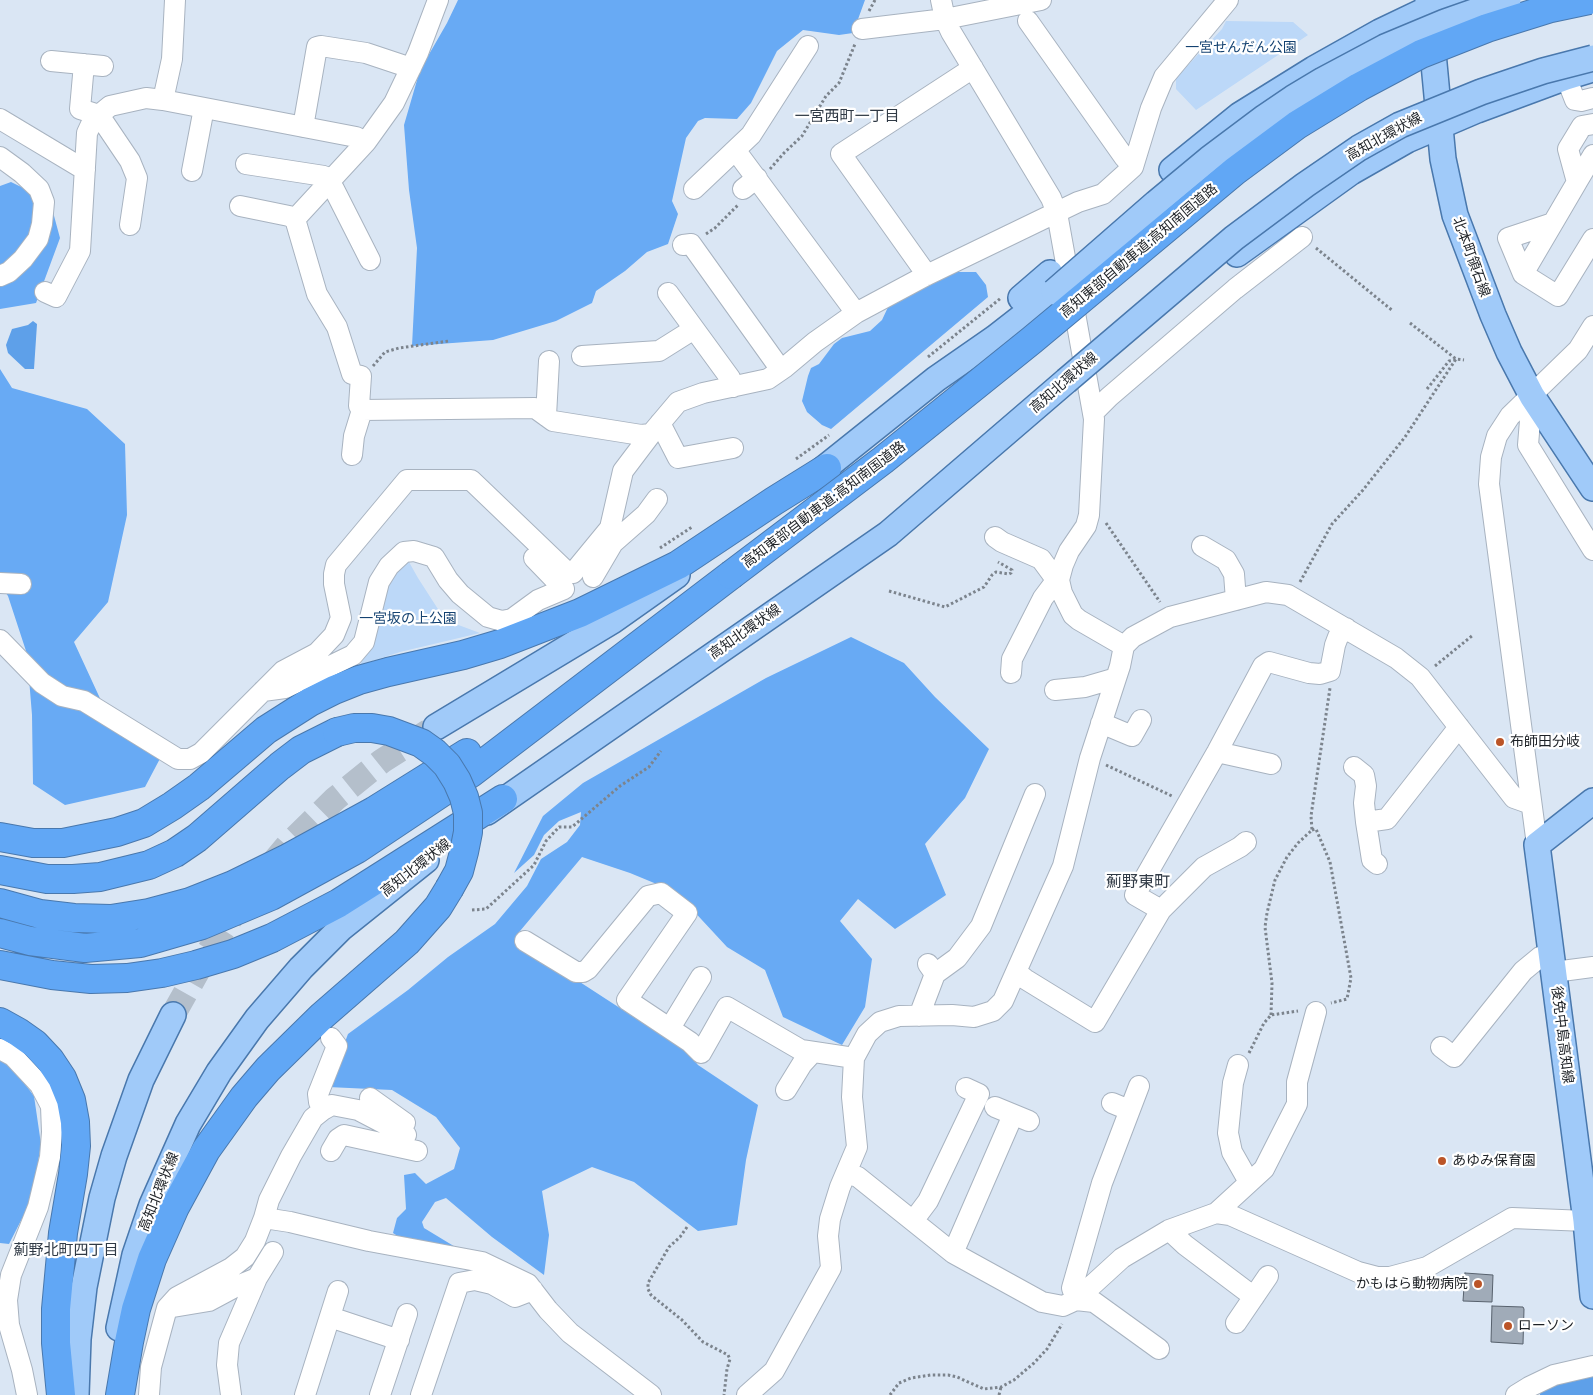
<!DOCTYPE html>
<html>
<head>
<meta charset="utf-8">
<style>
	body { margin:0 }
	canvas { display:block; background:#dae6f4 }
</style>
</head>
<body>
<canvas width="1593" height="1395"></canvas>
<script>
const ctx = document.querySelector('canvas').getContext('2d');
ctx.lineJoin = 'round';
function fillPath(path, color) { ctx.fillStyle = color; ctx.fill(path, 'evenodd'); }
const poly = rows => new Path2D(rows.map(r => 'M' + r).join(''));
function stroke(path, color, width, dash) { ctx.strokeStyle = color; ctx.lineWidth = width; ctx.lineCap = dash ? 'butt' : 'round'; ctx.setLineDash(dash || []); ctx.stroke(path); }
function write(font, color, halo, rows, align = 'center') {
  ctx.font = font + ' Rubik,"Noto Sans JP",sans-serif'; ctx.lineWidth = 4.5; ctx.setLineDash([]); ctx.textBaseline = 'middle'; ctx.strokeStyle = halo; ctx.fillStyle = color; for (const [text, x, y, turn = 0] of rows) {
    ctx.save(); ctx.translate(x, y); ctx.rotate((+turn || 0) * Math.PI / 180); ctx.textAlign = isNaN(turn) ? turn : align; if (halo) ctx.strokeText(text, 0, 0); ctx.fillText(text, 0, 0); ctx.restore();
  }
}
fillPath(poly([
	[1226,21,1293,22,1308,35,1196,110,1176,89,1176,78,1222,29],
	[409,562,418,578,445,620,480,633,400,652,360,665,369,649,382,595,397,569]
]), '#bcd8f8');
fillPath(poly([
	[458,0,865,0,853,33,839,35,803,30,777,51,751,103,737,119,705,118,698,121,686,138,672,201,678,214,668,244,647,252,625,271,596,291,592,303,556,321,493,340,412,346,417,248,409,190,404,125,420,70,447,23],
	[11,182,50,201,60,238,36,303,0,309,0,186],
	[953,272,976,272,986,285,988,297,831,429,822,425,807,412,802,401,808,376,811,368,819,364,834,344,842,338,870,331,882,320,889,305],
	[0,369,12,388,87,409,125,444,127,515,108,602,74,642,104,707,164,751,145,787,65,805,33,784,32,715,27,654,8,596,0,585],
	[851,637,904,663,935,697,989,749,965,798,925,844,946,895,895,929,858,899,840,921,872,959,865,1007,842,1045,783,1017,765,970,727,947,676,892,630,873,582,857,515,937,526,947,686,1051,698,1065,758,1105,746,1160,737,1225,698,1231,634,1182,592,1167,542,1191,549,1235,544,1275,492,1237,446,1198,435,1202,422,1222,424,1228,457,1248,402,1239,393,1233,397,1218,406,1209,404,1175,415,1173,426,1184,454,1169,460,1148,436,1117,392,1090,328,1087,348,1034,408,990,448,957,495,924,527,886,541,859,567,842,580,825,581,812,559,821,544,835,534,855,514,873,543,816,583,783,766,678],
	[0,1059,18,1075,34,1096,41,1144,32,1199,9,1244,0,1243]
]), '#68aaf4');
fillPath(poly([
	[33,321,37,324,34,369,25,369,8,353,6,345,12,329,28,325]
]), '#5ea0e9');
stroke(poly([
	[1555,1395,1593,1387]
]), '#5ea0e9', 30);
const building = poly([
	[1465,1273,1493,1275,1492,1302,1463,1301,1465,1273],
	[1492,1306,1523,1307,1524,1309,1523,1344,1491,1342,1492,1306]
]);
fillPath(building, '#a0abb8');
stroke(building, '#57616d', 1);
stroke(poly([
	[271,865,288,845,335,799,382,761,429,731],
	[173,1015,209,951,240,904]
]), '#b4bfcb', 25, [25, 12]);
const minor = poly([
	[175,0,172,59,163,100,356,137,366,142,394,103,418,53,438,0],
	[941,0,945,19,951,32,1051,198,1057,213,1094,419,1089,515,1086,526,1069,551,1063,565,1059,580,1062,593,1073,615,1079,620,1124,646],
	[1028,21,1124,157,1133,167],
	[862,29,945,19,1041,0],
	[51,61,103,66],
	[84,64,80,109,99,115,130,161,137,178,130,225],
	[1566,77,1575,100,1581,101,1593,98],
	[0,119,85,170],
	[1593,124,1582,126,1568,149,1577,182,1553,223,1508,238,1523,274,1558,296,1593,239],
	[303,127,317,47,321,46,366,53,411,68],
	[736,151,856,313],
	[0,157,22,173,39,189,44,202,42,224,38,239,23,259,9,272,0,276],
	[246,164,324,176,334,189,370,260],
	[192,171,204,108],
	[1577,182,1593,155],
	[694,189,751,135,808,46],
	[743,189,757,178],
	[240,206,289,216,295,219],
	[683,245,691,244,781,370],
	[1523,274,1553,223],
	[927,275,841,154,973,68],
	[45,292,56,297,80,251,87,133,93,120,110,106,146,98,163,100],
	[668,293,730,378,733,387],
	[582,356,659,351,694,329],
	[1532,396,1528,445,1593,550],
	[362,410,359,406,361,376,352,374,337,327,317,294,295,219,366,142],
	[1093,413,1109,397,1235,289,1302,237],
	[546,416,549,361],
	[660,423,678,458,733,448],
	[352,455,354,436,362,410,535,408,553,421,641,435,651,434,678,402,703,393,768,379,784,368,815,342,856,313,927,275,1078,202,1103,194,1133,167,1151,108,1164,77,1228,0],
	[995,537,1002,542,1041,559,1052,574,1059,580,1052,586,1043,598,1012,659,1011,673],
	[613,543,646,514,657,499],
	[1202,546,1226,560,1234,574,1236,600],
	[593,577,613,543,606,537],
	[0,583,21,584],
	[0,640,42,683,62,696,84,701,178,759,190,759,201,753,283,671,317,653,334,635,341,618,334,584,334,574,336,565,407,480,471,480,567,572,573,573,610,528,623,471,651,434],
	[1055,690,1085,687,1116,678],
	[263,691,285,688,353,655,364,642,379,582,389,566,404,552,414,551,434,557,448,580,460,594,488,617,502,621,512,619,538,600,564,589,534,558],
	[1101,723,1132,736,1141,720],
	[1217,752,1271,764],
	[1354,767,1364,775,1366,786,1364,803,1366,822,1372,860,1377,864],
	[1366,822,1387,819,1459,727],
	[1537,845,1489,484,1491,457,1497,436,1510,416,1578,350,1593,326],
	[1161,910,1204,867,1240,847,1246,842],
	[525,941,576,972,583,972,588,969,648,896,661,893,687,913,627,1000,690,1042,701,1053,727,1007,801,1050,854,1058],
	[1016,972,1025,979,1095,1022,1161,910,1135,895,1217,752,1263,666,1269,662,1309,673,1320,674,1330,671,1335,645,1338,637,1346,628],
	[1554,972,1593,967],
	[935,974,957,958,981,926,1035,794],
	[919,1016,935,974,928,964],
	[670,1028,701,977],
	[1441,1047,1454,1057,1523,971,1540,957,1552,953],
	[0,1049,13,1056,40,1085,51,1106,52,1132,50,1157,38,1207,11,1275,7,1300,9,1325,22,1370,27,1395],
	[1238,1065,1233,1083,1228,1133,1232,1152,1249,1182],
	[1139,1086,1102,1183,1072,1288,1076,1300,1094,1302,1159,1349],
	[786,1090,802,1064,813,1052],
	[370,1098,405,1123],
	[1112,1103,1129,1110],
	[995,1107,1029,1121],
	[323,1110,319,1102,318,1094,337,1046,331,1038],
	[331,1151,338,1139,344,1135,417,1151],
	[847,1173,858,1177,953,1253,1042,1302,1063,1306,1076,1300,1122,1258,1169,1230,1216,1213,1230,1215,1358,1272,1377,1277,1390,1277,1427,1267,1512,1218,1586,1221],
	[1216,1213,1264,1169,1297,1104,1297,1082,1316,1012],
	[264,1218,269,1200,291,1156,313,1118,323,1110,332,1105,358,1110,406,1135],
	[913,1221,928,1201,979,1094,966,1088],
	[1169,1230,1185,1245,1254,1297],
	[953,1253,1013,1115],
	[167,1308,209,1301,237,1286,257,1278],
	[330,1317,399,1340],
	[1236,1323,1268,1276],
	[149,1395,151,1367,167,1308,177,1297,231,1268,245,1257,255,1241,264,1218,290,1222,369,1241,482,1262,528,1284,548,1310,570,1333,651,1395],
	[231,1395,227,1365,229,1343,257,1278,273,1252],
	[305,1395,338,1291],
	[380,1395,407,1314],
	[421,1395,459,1283,475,1280,492,1284,515,1297,533,1290],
	[747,1395,774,1371,831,1268,828,1236,830,1219,840,1187,857,1147,852,1097,854,1058,867,1034,880,1022,899,1016,952,1015,974,1017,993,1011,1003,1001,1063,866,1090,758,1120,666,1124,646,1133,637,1170,617,1266,592,1288,595,1396,658,1420,677,1514,798,1531,804],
	[1516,1395,1529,1387,1554,1375,1593,1366]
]);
const major = poly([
	[1428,0,1443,159,1455,215,1493,315,1509,352,1532,396,1593,488],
	[1172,170,1240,115,1314,69,1380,32,1428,9,1453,0],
	[1237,254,1351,172,1407,140,1477,110,1566,77,1589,70],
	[1021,298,1050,273],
	[811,479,936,379,995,338,1054,292],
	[436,727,612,621,677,575],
	[1593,801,1537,845,1586,1221,1593,1296],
	[487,812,888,534,1066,381],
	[119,1328,135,1255,152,1205,188,1124,219,1072,257,1019,301,968,341,928,426,860],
	[76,1395,78,1339,84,1287,102,1198,114,1156,141,1080,173,1015]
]);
const highway = poly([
	[0,837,33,843,63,843,117,832,144,823,172,806,199,787,266,730,310,702,334,690,359,680,388,672,463,655,500,644,580,613,678,565,774,501,827,468],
	[0,870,47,879,73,879,100,877,149,865,175,853,197,838,280,766,301,750,337,732],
	[0,903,40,914,74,918,111,919,149,913,190,902,233,885,288,858,374,811,467,753],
	[0,933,30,941,85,948,140,943,202,925,271,896,357,849,471,773,731,575],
	[0,965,52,975,91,979,127,978,162,973,196,965,233,954,272,938,339,903,503,799],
	[0,1022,18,1032,35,1044,50,1060,62,1078,71,1100,75,1122,76,1146,73,1174,63,1233,56,1309,56,1343,61,1395],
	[120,1395,129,1342,136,1309,152,1259,175,1207,206,1150,244,1097,268,1069,322,1016,407,942,438,907,449,889]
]);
stroke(minor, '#a8b3c0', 22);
stroke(major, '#4978ad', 28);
stroke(highway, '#4978ad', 30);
stroke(poly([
	[869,11,875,0],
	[770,169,784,153,802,136,826,96,839,83,855,44],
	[706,234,715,228,738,205],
	[1316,248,1393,311],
	[1410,323,1456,359],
	[928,357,1001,298],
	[373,366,385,352,399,348,449,341],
	[1427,389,1449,361,1456,360],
	[796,459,829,435],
	[1106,523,1160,602],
	[660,548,692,527],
	[1300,582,1332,524,1363,490,1405,437,1456,359,1464,360],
	[889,591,945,607,984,587,992,575,996,572,1009,574,1011,573,1012,570,998,562],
	[1435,666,1473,635],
	[1106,765,1172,796],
	[1312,830,1316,829,1330,862,1351,978,1347,999,1331,1003],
	[472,910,486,909,534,865,546,841,559,827,572,827,620,786,649,767,661,751],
	[1271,1015,1272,983,1265,927,1267,913,1275,880,1287,857,1298,843,1312,830,1311,816,1330,688],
	[1249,1053,1264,1023,1271,1015,1298,1011],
	[687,1227,680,1237,669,1247,648,1283,648,1289,651,1295,682,1320,703,1342,728,1355,730,1359,727,1369,724,1395],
	[890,1395,899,1383,911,1378,931,1375,948,1375,957,1377,984,1389,1001,1387,1014,1380,1034,1363,1047,1349,1062,1324],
	[999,1395,1001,1387]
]), '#7c848d', 3, [2.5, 2.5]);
stroke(minor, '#fff', 20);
stroke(major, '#a0caf9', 25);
stroke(highway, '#61a7f5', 28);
const majorBridge = poly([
	[1054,292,1156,203,1209,159,1265,117,1293,98,1323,80,1385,47,1445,22,1508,0],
	[1066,381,1234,238,1305,185,1359,148,1400,125,1481,92,1543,71,1593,58]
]);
const highwayBridge = poly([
	[731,575,883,460,1032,340,1235,171,1297,125,1359,87,1421,54,1487,28,1551,8,1589,0],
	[337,732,354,728,372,728,389,731,421,743,435,753,447,765,457,781,464,797,468,813,468,832,464,852,459,871,449,889]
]);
stroke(majorBridge, '#4978ad', 28, []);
stroke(highwayBridge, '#4978ad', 30, []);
stroke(majorBridge, '#a0caf9', 25);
stroke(highwayBridge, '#61a7f5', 28);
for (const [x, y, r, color] of [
	[1500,742,5,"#bb5528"],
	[1442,1161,5,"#bb5528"],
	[1478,1284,5,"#bb5528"],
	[1508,1326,5,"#bb5528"]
]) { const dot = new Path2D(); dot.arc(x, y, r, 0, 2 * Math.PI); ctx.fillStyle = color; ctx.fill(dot); stroke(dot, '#fff', 2); }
write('14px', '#144271', '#fff', [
	["一宮せんだん公園",1241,48],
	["一宮坂の上公園",408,619]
]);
write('14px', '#1d2126', '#fff', [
	["高知北環状線",1384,137,-29],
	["高知東部自動車道;高知南国道路",1139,251,-40],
	["北本町領石線",1471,257,70],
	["高知北環状線",1064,383,-41],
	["高知東部自動車道;高知南国道路",824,505,-37],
	["高知北環状線",745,632,-35],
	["高知北環状線",416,868,-38],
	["後免中島高知線",1562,1035,83],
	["高知北環状線",159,1192,-68]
]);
write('14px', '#1d2126', '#fff', [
	["布師田分岐",1510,742],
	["あゆみ保育園",1452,1161],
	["かもはら動物病院",1468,1284,"right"],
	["ローソン",1518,1326]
], 'left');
write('15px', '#303a45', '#fff', [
	["一宮西町一丁目",847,117],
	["薊野北町四丁目",66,1251]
]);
write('16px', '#303a45', '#fff', [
	["薊野東町",1138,882]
]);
</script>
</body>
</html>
